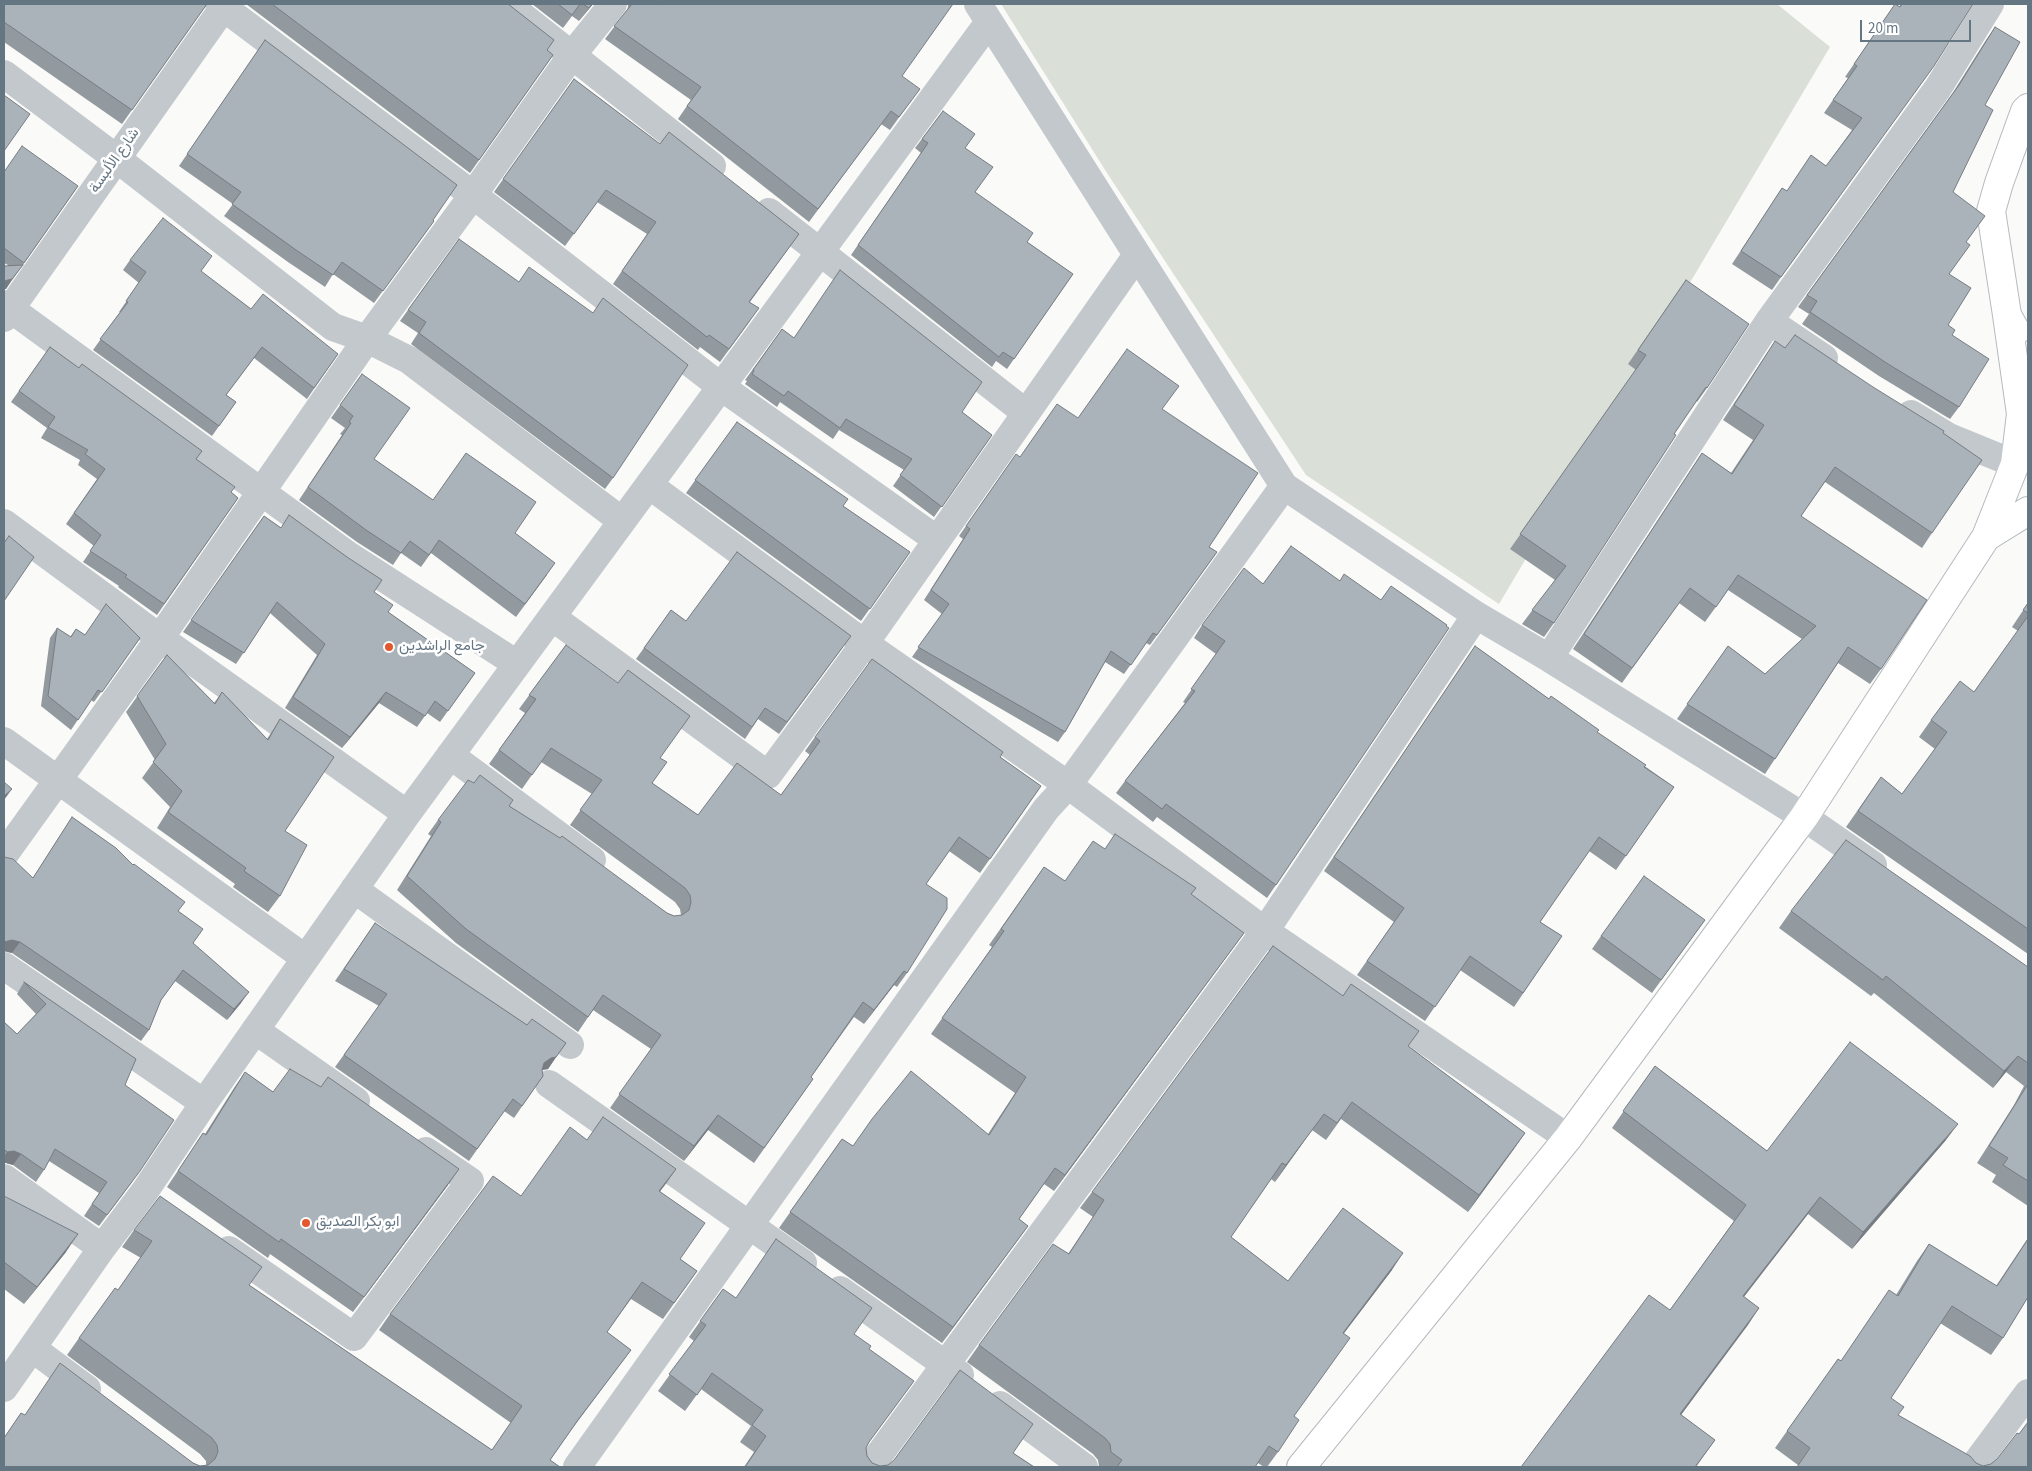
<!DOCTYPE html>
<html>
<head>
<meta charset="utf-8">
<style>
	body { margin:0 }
	#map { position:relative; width:2032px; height:1471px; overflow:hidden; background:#fafaf8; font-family:"Source Sans 3",sans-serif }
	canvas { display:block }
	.frame { position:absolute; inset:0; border:5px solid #657683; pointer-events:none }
	.scale { position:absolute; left:1860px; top:20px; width:111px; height:22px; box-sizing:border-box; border:2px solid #657683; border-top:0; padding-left:6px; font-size:15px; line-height:18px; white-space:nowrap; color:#657683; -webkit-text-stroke:4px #fff; paint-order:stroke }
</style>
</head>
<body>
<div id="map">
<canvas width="2032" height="1471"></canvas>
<div class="frame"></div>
<div class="scale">20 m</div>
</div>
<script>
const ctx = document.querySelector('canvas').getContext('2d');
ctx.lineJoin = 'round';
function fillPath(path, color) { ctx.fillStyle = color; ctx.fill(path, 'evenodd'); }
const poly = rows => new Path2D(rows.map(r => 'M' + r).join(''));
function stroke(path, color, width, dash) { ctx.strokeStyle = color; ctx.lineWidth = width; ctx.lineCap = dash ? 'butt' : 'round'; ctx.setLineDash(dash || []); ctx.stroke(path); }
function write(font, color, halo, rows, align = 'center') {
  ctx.font = font + ' "Source Sans 3",Vazirmatn,sans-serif'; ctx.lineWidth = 5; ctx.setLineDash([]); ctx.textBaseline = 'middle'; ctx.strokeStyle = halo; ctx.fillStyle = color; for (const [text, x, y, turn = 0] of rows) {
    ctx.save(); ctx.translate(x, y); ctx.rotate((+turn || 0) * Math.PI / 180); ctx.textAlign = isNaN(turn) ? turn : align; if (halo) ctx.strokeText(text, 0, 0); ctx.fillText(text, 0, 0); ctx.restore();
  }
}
fillPath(poly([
	[1001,4,1777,4,1830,47,1499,604,1306,475,1107,173]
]), '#dadfd7');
const secondary = poly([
	[2007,315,2021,414,2015,464,1986,537,2028,511],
	[2016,331,2007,315,1991,211,1999,183,2025,111,2028,108],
	[1301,1467,1568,1138,1804,817,1986,537]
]);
stroke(secondary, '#b3babf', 30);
stroke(poly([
	[219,4,473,195,720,386,936,539],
	[507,4,712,166],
	[978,4,1284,486,1476,615,1549,658,1804,817,1873,865],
	[4,74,116,158,333,327,367,339,409,360,622,521],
	[769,212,1026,413],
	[4,304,348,555,517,664],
	[4,318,226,4],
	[1769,321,1824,358],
	[1911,414,1949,437,2015,464],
	[649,485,864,643,1068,785,1265,931,1568,1138],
	[4,523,160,638,407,814],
	[552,617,768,775,865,643,1137,255],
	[1549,658,1769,321,1938,88,1990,4],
	[4,741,305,958],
	[450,755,592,860],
	[4,855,160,638,367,339,473,195,572,55,613,4],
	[354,889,570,1045],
	[4,966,204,1103],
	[255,1030,356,1101],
	[549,1084,803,1263],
	[4,1178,102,1248],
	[229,1250,354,1337,470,1181,426,1151],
	[840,1290,960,1375],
	[32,1348,87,1389],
	[4,1388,102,1248,145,1191,204,1103,407,814,989,22],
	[1000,1405,1084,1467],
	[577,1467,1046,809,1068,785,1284,486],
	[870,1467,1265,931,1476,615],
	[1973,1467,2028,1393]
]), '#c3c8cc', 28);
stroke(secondary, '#fff', 28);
fillPath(poly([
	[4,4,207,4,122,124,4,42],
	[246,4,508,4,547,50,553,55,470,173],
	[532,4,593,4,579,21,572,16,563,28],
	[628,4,660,4,662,5,902,76,910,102,890,130,881,124,809,222,678,119,691,100,605,39,627,10,628,7],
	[1895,4,1899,7,1901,4,1973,4,1772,290,1732,264,1782,188,1787,191,1811,155,1826,166,1852,130,1824,113,1848,78,1845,77],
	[1995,27,1985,105,1953,192,1966,242,1949,274,1948,325,1952,335,1959,407,1950,419,1879,376,1802,324,1809,314,1798,307,1952,94,1986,40],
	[265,40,433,220,426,232,374,303,333,274,325,287,288,262,224,216,233,204,179,166],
	[574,79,660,144,799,234,750,302,750,321,720,362,700,347,698,350,613,284,647,234,597,202,565,246,494,192],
	[943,111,965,148,975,192,1027,242,1073,274,1007,369,996,361,992,367,851,255,921,153,915,148],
	[4,172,78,186,6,289,8,265,4,263],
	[459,239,613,478,605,489,411,344,418,333,400,321],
	[130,260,201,272,251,309,338,354,307,399,254,358,226,395,236,402,212,436,93,350,120,312,119,312,139,283,123,270],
	[1686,280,1707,388,1697,402,1696,401,1674,434,1554,623,1544,637,1522,624,1555,580,1510,549,1636,370,1628,364],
	[782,329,794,338,962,412,992,435,934,517,893,486,904,470,839,430,833,439,780,402,777,407,745,384,747,381,745,380],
	[1775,341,1785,348,1943,433,1932,533,1922,548,1825,482,1801,516,1881,669,1870,684,1838,663,1765,774,1677,719,1728,646,1765,674,1802,639,1728,590,1705,622,1679,603,1622,683,1573,649,1702,453,1731,473,1753,440,1723,420],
	[50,347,196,459,231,492,238,498,157,615,118,587,119,586,83,562,94,546,66,524,97,479,78,465,80,460,41,438,47,428,11,402],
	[362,374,374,459,433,500,515,533,547,575,516,617,431,553,421,567,401,553,393,565,357,542,299,500,342,435,340,434,345,428,331,418],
	[1162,409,1209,547,1217,552,1150,645,1146,643,1124,674,1105,662,1065,732,1058,742,912,657,942,614,924,600,963,539,959,536,1016,454,1020,457,1078,418],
	[737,422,843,506,910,552,861,621,686,493],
	[264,516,374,592,388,612,475,673,440,722,427,713,417,727,379,703,342,748,285,708,317,655,270,613,236,664,183,632],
	[1263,584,1276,885,1267,898,1157,817,1153,822,1116,793,1125,781,1185,703,1183,702,1216,654,1194,638,1202,625],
	[2028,603,2028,954,1846,827,1881,777,1902,794,1935,749,1919,737,1931,720,1974,692,2018,631,2012,627],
	[671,610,686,621,843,647,779,734,758,719,745,739,636,659],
	[57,628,70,637,76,629,85,635,140,638,94,702,91,700,71,730,41,706,50,638],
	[566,645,660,758,652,783,698,815,781,795,810,755,805,751,815,737,1000,757,1041,786,980,873,949,851,926,884,907,973,897,987,894,985,864,1024,854,1017,811,1077,813,1079,754,1163,708,1130,684,1161,610,1108,651,1049,593,1010,578,1032,456,943,397,890,431,836,428,834,438,820,509,806,667,913,674,916,681,915,680,909,675,902,570,825,592,794,541,762,522,789,489,764,525,713,519,709],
	[1475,646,1549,699,1597,732,1674,787,1616,870,1589,851,1540,922,1562,936,1514,1007,1460,970,1425,1021,1357,975,1394,922,1324,871],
	[167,655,214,703,222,692,267,739,280,719,285,831,280,896,268,912,233,887,235,884,157,828,170,807,142,778,155,760,126,712],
	[72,817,178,911,193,943,241,1003,227,1020,175,981,161,1000,149,1030,141,1041,12,953,4,951,4,857,33,878],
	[1105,849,1191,894,1244,933,1054,1191,1044,1184,1019,1219,1028,1226,942,1343,779,1228,842,1139,853,1146,988,1134,1015,1093,931,1034,992,947,989,945,1044,867,1065,881],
	[1791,911,2028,967,2028,1206,1992,1182,1996,1175,1977,1163,2014,1105,2024,1086,2006,1072,1993,1088,1874,993,1871,996,1779,928],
	[1705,920,1652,993,1592,949,1601,936],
	[375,923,527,1025,566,1043,548,1069,542,1070,543,1076,514,1118,504,1111,469,1161,335,1067,379,1006,335,981],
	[24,982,125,1085,132,1182,99,1226,84,1216,99,1193,49,1161,44,1170,36,1182,13,1165,6,1163,4,1163,4,1022,17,1034,36,1014,17,994],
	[1408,1046,1525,1133,1468,1212,1341,1119,1326,1140,1312,1130,1275,1182,1271,1179,1231,1237,1288,1281,1392,1270,1344,1333,1294,1416,1278,1452,1267,1467,1264,1467,1258,1463,1255,1467,1099,1467,1098,1460,1093,1454,967,1362,979,1345,1068,1254,1093,1217,1080,1208,1092,1192],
	[1655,1066,1767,1151,1946,1140,1852,1249,1808,1214,1744,1297,1759,1308,1681,1415,1715,1440,1696,1467,1521,1467,1670,1310,1734,1221,1612,1128],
	[245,1072,273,1092,448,1185,353,1312,270,1254,268,1258,167,1187,203,1133,205,1134,234,1088],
	[587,1140,676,1169,660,1191,680,1259,697,1271,663,1319,631,1299,607,1332,631,1350,569,1433,550,1460,560,1467,4,1467,4,1438,21,1413,24,1415,193,1463,200,1466,206,1465,206,1461,200,1454,67,1355,79,1338,118,1290,141,1258,122,1247,134,1230,249,1285,492,1450,511,1423,379,1330,390,1314,521,1196],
	[4,1196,66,1252,24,1304,4,1289],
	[2028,1238,2028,1297,2003,1338,1991,1355,1940,1323,1891,1398,1898,1415,1976,1463,1983,1466,2028,1467,1798,1465,1775,1448,1838,1359,1841,1361,1896,1295,1917,1261,1929,1244,1996,1286],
	[723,1289,735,1298,854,1334,869,1349,902,1397,868,1443,866,1448,867,1456,872,1463,880,1466,1013,1453,1035,1467,744,1467,754,1452,740,1442,751,1426,701,1389,685,1411,658,1391,694,1341,689,1337]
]), '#929a9f');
fillPath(poly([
	[592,4,593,4,579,21,589,8],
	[12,279,6,289,4,289,4,281],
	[386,692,379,703,342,748,350,737],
	[12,789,4,800,4,796],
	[1244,933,1232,949,1054,1191,1065,1175],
	[12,940,20,942,12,953,4,951,4,942],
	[904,971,894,985,864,1024,874,1010],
	[249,992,241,1003,227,1020,234,1009],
	[2018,1056,2006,1072,1993,1088,2004,1071],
	[556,1057,548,1069,542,1070,544,1063,551,1058],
	[1324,1114,1312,1130,1275,1182,1286,1165],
	[718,1115,708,1130,684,1161,694,1146],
	[1958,1124,1946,1140,1852,1249,1863,1232],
	[1525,1133,1514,1149,1468,1212,1479,1195],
	[14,1151,21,1154,13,1165,6,1163,4,1163,4,1157,7,1152],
	[459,1169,448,1185,353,1312,364,1297],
	[676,1169,665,1185,648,1207,659,1191],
	[1820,1197,1808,1214,1731,1313,1743,1296],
	[1028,1226,1016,1242,942,1343,953,1327],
	[78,1234,66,1252,24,1304,37,1287],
	[1403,1253,1392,1270,1332,1349,1343,1333],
	[1759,1308,1748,1325,1669,1431,1680,1414]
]), '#777d82');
const building = poly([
	[4,4,207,4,132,110,4,22,4,4],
	[272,4,508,4,554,40,547,50,553,55,479,160,272,4],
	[558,4,580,4,572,15,558,4],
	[583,4,592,4,589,8,583,4],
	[632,4,660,4,662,5,663,4,953,4,902,76,920,89,899,117,891,111,818,209,687,106,701,87,614,26,632,4],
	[1895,4,1900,7,1902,4,1973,4,1934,66,1781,277,1741,251,1782,188,1787,191,1811,155,1826,166,1862,118,1833,100,1857,66,1854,64,1895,4],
	[1995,27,2020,42,1985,105,1993,110,1953,192,1985,216,1966,242,1970,245,1949,274,1971,288,1948,325,1955,330,1952,335,1989,359,1959,407,1888,364,1810,312,1817,301,1807,295,1959,85,1995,27],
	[265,40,457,185,433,220,434,221,383,291,342,262,333,275,296,250,232,204,241,192,187,154,265,40],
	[574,79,660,144,669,132,799,234,749,302,759,308,729,349,709,335,707,337,622,271,656,222,606,190,574,234,503,179,574,79],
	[4,95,30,114,4,151,4,95],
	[943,111,975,134,965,148,993,167,975,192,1033,233,1027,242,1073,274,1014,359,1003,352,999,357,858,245,928,143,922,139,943,111],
	[22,146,78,186,24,263,4,248,4,172,22,146],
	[163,218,212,256,201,271,251,309,263,294,338,354,314,388,262,347,226,395,236,402,219,426,100,339,128,302,126,301,146,272,130,260,163,218],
	[459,239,519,282,529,267,593,313,603,298,688,365,613,478,419,333,426,322,408,310,459,239],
	[23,265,12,279,4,281,4,266,23,265],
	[840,270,982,382,962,412,992,435,942,507,900,475,912,459,846,419,840,428,788,391,784,396,752,374,754,371,753,370,782,329,794,338,840,270],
	[1686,280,1749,324,1707,388,1706,387,1674,434,1676,435,1554,623,1532,610,1566,566,1520,534,1646,355,1638,350,1686,280],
	[1795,335,1873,387,1944,431,1943,433,1982,460,1932,533,1835,467,1801,516,1927,600,1881,669,1848,647,1775,759,1687,704,1728,646,1765,674,1816,626,1738,575,1716,607,1690,588,1632,668,1584,634,1702,453,1732,474,1764,425,1734,405,1775,341,1785,348,1795,335],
	[50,347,79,368,82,364,202,451,196,459,235,487,231,492,238,498,164,604,125,577,127,575,90,551,101,535,74,513,105,469,85,454,88,450,48,427,55,417,19,391,50,347],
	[1127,349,1179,386,1162,409,1258,473,1209,547,1217,552,1157,635,1153,633,1131,665,1111,651,1065,732,918,647,949,604,931,590,970,529,966,526,1016,454,1020,457,1057,404,1078,418,1127,349],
	[362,374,410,408,374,459,433,500,466,453,536,502,515,533,555,563,525,604,439,540,429,555,410,541,401,553,366,530,308,487,351,423,349,422,353,416,340,405,362,374],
	[737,422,848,499,843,506,910,552,870,609,695,480,737,422],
	[289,515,347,557,382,580,374,592,393,605,388,612,475,673,448,711,435,701,425,716,386,692,350,737,293,697,325,644,277,602,244,653,191,620,264,516,281,528,289,515],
	[9,536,34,557,4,601,4,543,9,536],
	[1291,546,1340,581,1344,574,1381,600,1391,586,1447,625,1446,626,1449,628,1276,885,1166,804,1162,809,1125,781,1195,691,1191,689,1225,641,1202,625,1244,568,1263,584,1291,546],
	[737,552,851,636,787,722,765,708,752,727,644,648,671,610,686,621,737,552],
	[2028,603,2028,613,2023,610,2028,603],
	[106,604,140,638,102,692,98,690,78,720,48,696,57,628,71,637,76,629,85,635,106,604],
	[2028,616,2028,929,1858,811,1881,777,1902,794,1947,732,1931,720,1960,681,1974,692,2028,616],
	[566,645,618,683,628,670,690,716,660,758,667,762,652,783,698,815,737,763,781,795,820,741,815,737,872,659,1003,752,1000,757,1041,786,990,859,959,837,926,884,947,898,947,909,907,973,904,971,874,1010,863,1002,811,1077,813,1079,764,1148,718,1115,694,1146,619,1094,661,1035,603,995,588,1017,466,929,407,876,441,822,438,820,468,780,474,783,480,775,513,800,509,806,560,838,562,836,667,913,674,916,682,915,689,910,691,902,690,895,685,888,580,810,602,780,551,748,532,775,499,750,536,699,529,695,566,645],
	[1475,646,1549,699,1551,696,1599,730,1597,732,1646,765,1644,767,1674,787,1626,856,1599,837,1540,922,1562,936,1523,993,1470,956,1435,1007,1367,961,1404,908,1334,857,1475,646],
	[167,655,215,704,222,692,268,740,280,719,334,757,285,831,307,845,280,896,244,871,246,868,168,812,182,791,153,762,166,744,137,696,167,655],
	[4,782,12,789,4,796,4,782],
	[72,817,116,848,133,865,134,864,185,902,178,911,203,929,193,943,249,992,234,1009,183,970,161,1000,149,1030,20,942,12,940,4,942,4,857,13,859,33,878,72,817],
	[1115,834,1196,888,1191,894,1244,933,1065,1175,1055,1168,1019,1219,1028,1226,953,1327,790,1212,842,1139,853,1146,872,1119,911,1071,989,1135,1026,1077,942,1018,1004,931,1001,929,1044,867,1065,881,1093,841,1105,849,1115,834],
	[1846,840,2028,967,2028,1063,2018,1056,2004,1071,1886,976,1883,980,1791,911,1846,840],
	[1644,876,1705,920,1661,980,1601,936,1644,876],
	[375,923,527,1025,532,1019,566,1043,556,1057,551,1058,544,1063,542,1070,543,1076,522,1106,513,1099,477,1149,344,1055,387,994,344,969,375,923],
	[1273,946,1343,996,1351,984,1419,1031,1408,1046,1525,1133,1479,1195,1352,1102,1337,1123,1324,1114,1286,1165,1282,1163,1231,1237,1288,1281,1343,1208,1403,1253,1343,1333,1350,1338,1294,1416,1299,1420,1278,1452,1269,1446,1255,1467,1117,1467,1122,1460,1111,1452,1110,1444,1105,1438,979,1345,1053,1244,1069,1254,1104,1200,1092,1192,1273,946],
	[24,982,136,1059,125,1085,174,1120,140,1171,107,1215,92,1204,107,1182,55,1149,44,1170,21,1154,14,1151,7,1152,4,1149,4,1022,17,1034,46,1004,24,982],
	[1850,1042,1958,1124,1863,1232,1820,1197,1743,1296,1759,1308,1680,1414,1715,1440,1695,1467,1521,1467,1649,1295,1670,1310,1746,1205,1623,1111,1655,1066,1767,1151,1850,1042],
	[290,1069,321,1087,328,1077,459,1169,364,1297,281,1239,279,1242,178,1171,203,1133,206,1135,245,1072,273,1092,290,1069],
	[2028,1084,2028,1181,2003,1165,2008,1158,1989,1146,2028,1084],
	[603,1117,676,1169,659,1191,705,1223,680,1259,697,1271,674,1303,642,1282,607,1332,631,1350,578,1420,550,1460,560,1467,4,1467,4,1438,21,1413,25,1415,60,1363,193,1463,200,1466,208,1465,215,1459,218,1452,217,1445,212,1438,79,1338,115,1288,118,1290,152,1241,134,1230,160,1196,262,1267,249,1285,492,1450,522,1406,390,1314,493,1176,521,1196,570,1127,587,1140,603,1117],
	[4,1196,78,1234,37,1287,4,1262,4,1196],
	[776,1239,872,1308,854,1334,871,1346,869,1349,914,1381,869,1442,866,1448,867,1456,872,1463,880,1466,888,1465,894,1460,960,1370,1033,1424,1013,1453,1034,1467,745,1467,766,1436,752,1425,763,1410,712,1373,697,1395,669,1374,706,1325,700,1321,723,1289,736,1298,776,1239],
	[2028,1239,2028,1297,2003,1338,1952,1306,1891,1398,1904,1407,1898,1415,1970,1456,1976,1463,1983,1466,1991,1464,1997,1459,2017,1433,2019,1434,2028,1422,2028,1467,1797,1467,1810,1448,1787,1431,1838,1359,1841,1361,1889,1290,1898,1296,1929,1244,1997,1286,2028,1239]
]);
fillPath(building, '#aab3b9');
stroke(building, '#777d82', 1);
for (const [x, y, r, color] of [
	[389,647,5,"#e4572e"],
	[306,1223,5,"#e4572e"]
]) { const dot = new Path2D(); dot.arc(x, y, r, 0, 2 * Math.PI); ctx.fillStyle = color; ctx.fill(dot); stroke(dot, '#fff', 2); }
write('15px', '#657683', '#fff', [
	["شارع الألبسة",115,161,-55]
]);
write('15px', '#657683', '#fff', [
	["جامع الراشدين",399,647],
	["ابو بكر الصديق",316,1223]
], 'left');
</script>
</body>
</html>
